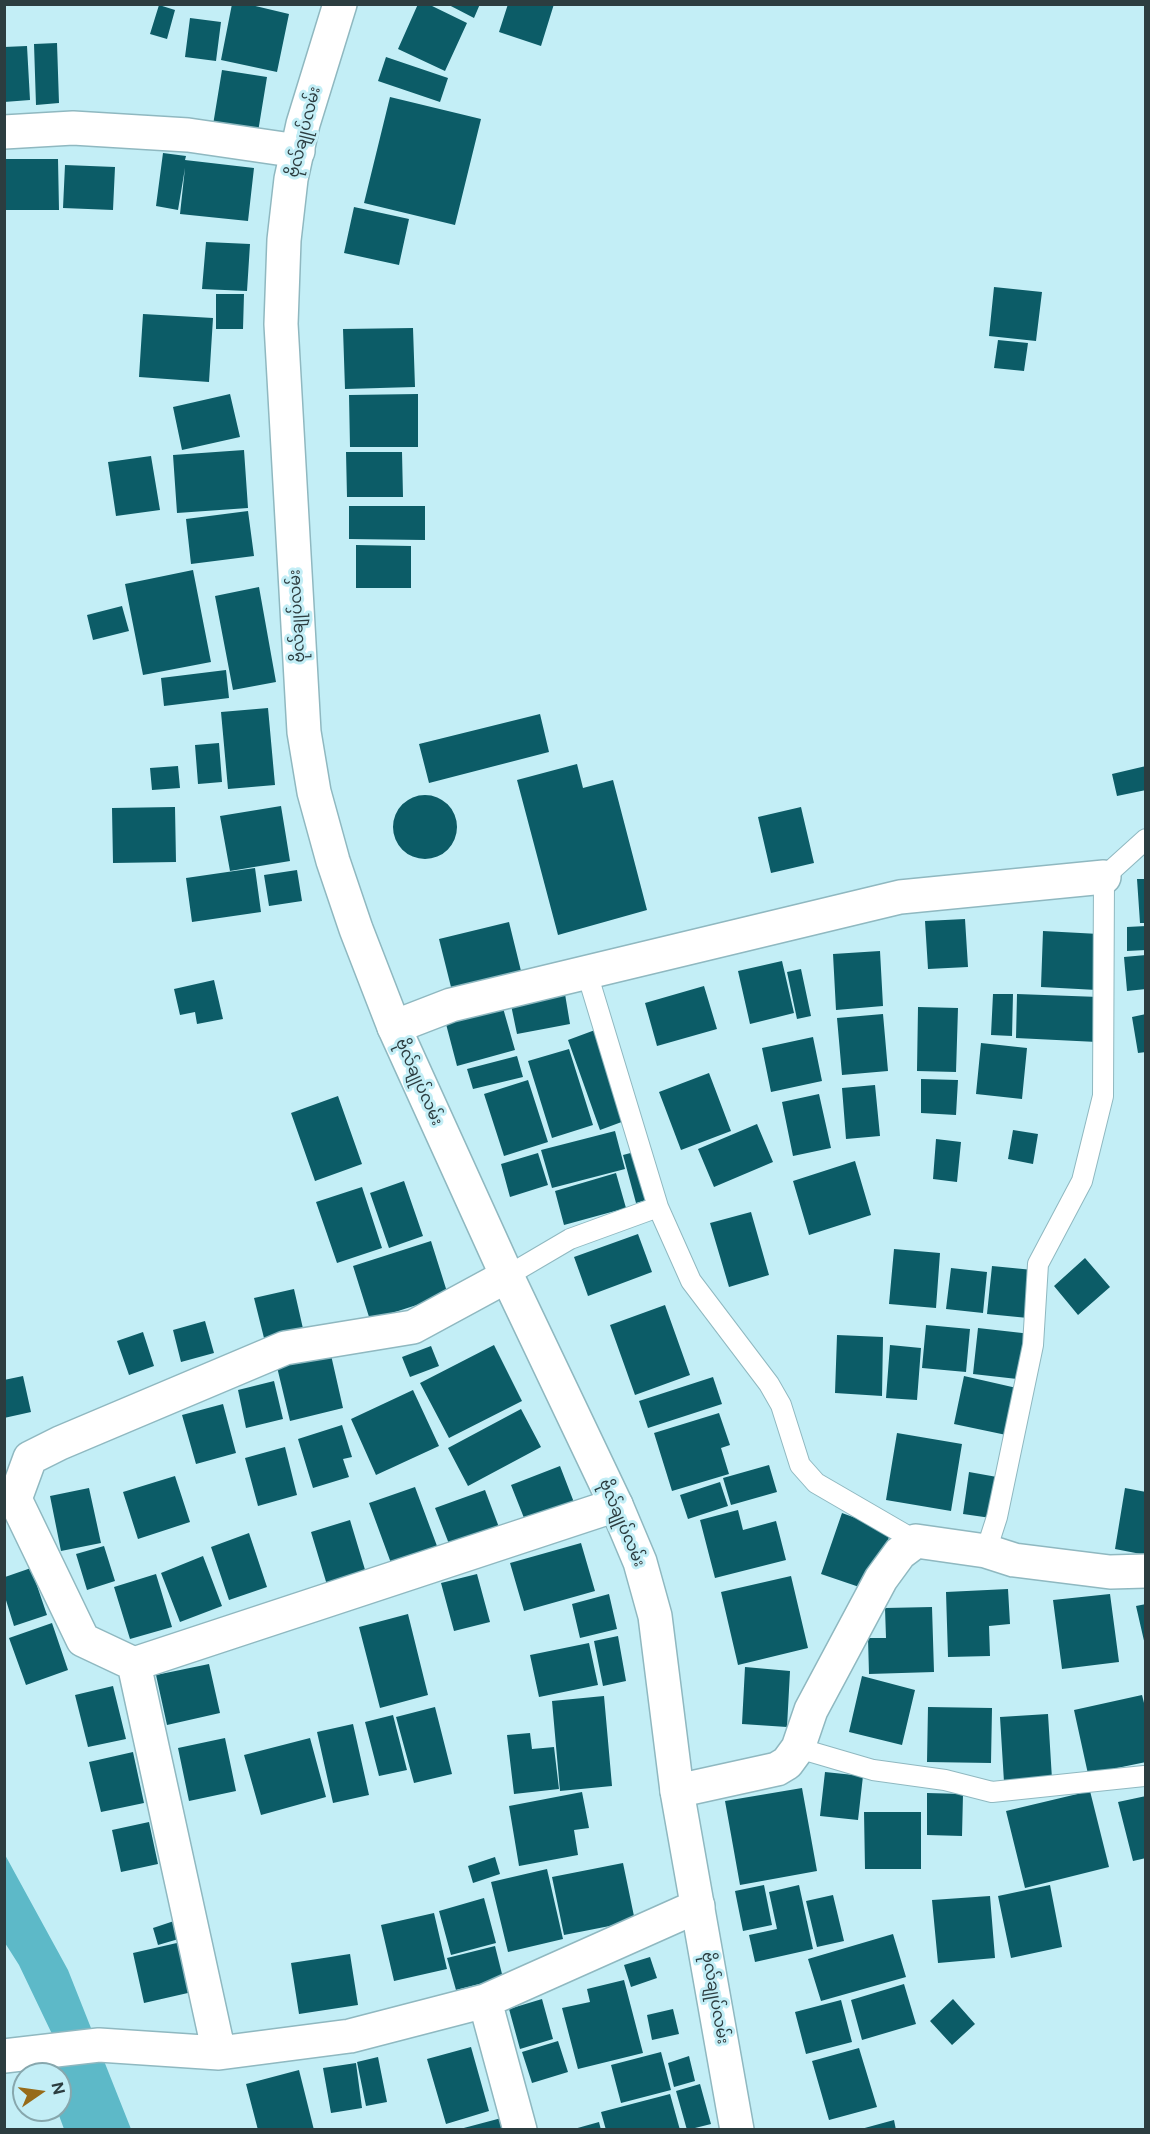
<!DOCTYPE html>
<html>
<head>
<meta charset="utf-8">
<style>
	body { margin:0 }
	#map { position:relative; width:1150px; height:2134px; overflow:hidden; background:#c3eef6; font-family:"Public Sans",sans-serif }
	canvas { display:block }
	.frame { position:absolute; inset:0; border:6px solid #2c3d40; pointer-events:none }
	.north { position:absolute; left:12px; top:2062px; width:60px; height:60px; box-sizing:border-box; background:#c3eef6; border:2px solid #87a7ad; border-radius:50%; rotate:77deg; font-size:16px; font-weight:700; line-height:24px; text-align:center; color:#2c3d40 }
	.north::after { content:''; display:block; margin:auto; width:21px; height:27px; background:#976b19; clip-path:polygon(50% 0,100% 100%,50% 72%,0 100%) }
</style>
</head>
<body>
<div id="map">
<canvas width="1150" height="2134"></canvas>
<div class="frame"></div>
<div class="north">N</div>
</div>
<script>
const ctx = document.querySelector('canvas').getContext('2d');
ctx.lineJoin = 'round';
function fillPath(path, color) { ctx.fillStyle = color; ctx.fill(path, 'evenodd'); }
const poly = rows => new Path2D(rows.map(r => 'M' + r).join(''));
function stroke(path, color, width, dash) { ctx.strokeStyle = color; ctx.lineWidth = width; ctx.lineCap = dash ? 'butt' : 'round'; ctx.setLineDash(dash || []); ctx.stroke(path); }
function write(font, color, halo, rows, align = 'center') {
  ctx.font = font + ' "Public Sans","Noto Sans Myanmar",sans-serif'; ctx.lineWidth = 6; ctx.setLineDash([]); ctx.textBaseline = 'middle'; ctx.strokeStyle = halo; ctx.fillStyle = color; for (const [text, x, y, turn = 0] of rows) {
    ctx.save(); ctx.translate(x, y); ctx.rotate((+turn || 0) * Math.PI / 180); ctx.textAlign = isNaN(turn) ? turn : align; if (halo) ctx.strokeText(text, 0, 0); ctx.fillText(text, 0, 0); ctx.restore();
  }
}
fillPath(poly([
	[4,1853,68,1970,131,2129,64,2129,57,2110,60,2110,60,2074,49,2074,48,2065,52,2034,19,1965,5,1943]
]), '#5db9c8');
fillPath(poly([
	[232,4,247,4,289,14,277,72,221,60],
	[418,4,428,4,467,23,445,71,398,49],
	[447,4,480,4,474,18],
	[508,4,554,4,541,46,499,32],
	[159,5,175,10,167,39,150,34],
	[190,18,221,22,216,61,185,57],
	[57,43,59,103,36,105,34,44],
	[27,46,30,100,4,102,4,47],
	[386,57,448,78,440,102,378,81],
	[222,70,267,77,258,132,213,125],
	[390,97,481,119,455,225,364,203],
	[163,153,186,156,185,160,254,168,248,221,180,214,185,168,178,210,156,206],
	[4,159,58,159,59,210,4,210],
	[65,165,115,167,113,210,63,208],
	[354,207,409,219,399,265,344,253],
	[206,242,250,244,247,291,202,289],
	[994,287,1042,292,1036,341,989,336],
	[216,294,244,294,243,329,216,329],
	[143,314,213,318,209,382,139,377],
	[413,328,415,387,345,389,343,329],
	[998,340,1028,343,1024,371,994,368],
	[230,394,240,437,182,450,173,407],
	[418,394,418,447,350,447,349,395],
	[244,450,248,508,177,513,173,455],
	[346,452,402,452,403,497,347,497],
	[151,456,160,510,116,516,108,462],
	[349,506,425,506,425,540,349,539],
	[248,511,254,556,191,564,186,519],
	[356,545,411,546,411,588,356,588],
	[193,570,211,662,143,675,125,584],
	[259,587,276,682,233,690,215,596],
	[122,606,129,631,93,640,87,615],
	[226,670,229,698,164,706,161,678],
	[268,708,275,785,228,789,221,712],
	[540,714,549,752,429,783,419,744],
	[219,743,222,782,198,784,195,745],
	[577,764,583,788,613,780,647,910,558,935,517,780],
	[178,766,180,788,152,790,150,768],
	[1146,766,1146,790,1117,796,1112,774],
	'393 827a32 32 0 1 1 64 0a32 32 0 1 1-64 0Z',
	[281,806,290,861,230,871,220,816],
	[175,807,176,862,113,863,112,808],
	[801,807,814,863,771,873,758,817],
	[255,868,261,912,192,922,186,878],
	[297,870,302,901,269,906,264,875],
	[1137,879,1146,879,1146,923,1140,923],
	[965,919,968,967,928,969,925,921],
	[509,922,522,975,452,991,439,939],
	[1146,926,1146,950,1127,951,1127,927],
	[1043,931,1099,934,1097,990,1041,987],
	[880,951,883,1006,836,1010,833,954],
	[1146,955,1146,989,1127,991,1124,957],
	[782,961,794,1013,750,1024,738,971],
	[801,969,811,1016,797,1019,787,972],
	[214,980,223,1019,197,1024,195,1012,180,1015,174,989],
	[704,986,717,1029,657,1046,645,1003],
	[565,994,570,1024,517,1034,511,1005],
	[993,994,1013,994,1012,1036,991,1035],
	[1017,994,1099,997,1097,1042,1016,1038],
	[918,1007,958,1008,956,1072,917,1071],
	[503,1008,515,1050,457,1066,446,1024],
	[883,1014,888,1071,842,1075,837,1018],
	[1146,1014,1146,1052,1138,1053,1132,1017],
	[595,1030,627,1120,600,1130,568,1040],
	[813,1037,822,1081,771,1092,762,1048],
	[981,1043,1027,1048,1022,1099,976,1094],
	[569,1049,593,1125,552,1138,528,1061],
	[517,1056,523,1077,473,1089,467,1069],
	[709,1073,731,1131,681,1150,659,1092],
	[921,1079,958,1080,956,1115,921,1113],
	[528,1080,548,1142,504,1156,484,1094],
	[875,1085,880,1136,846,1139,842,1088],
	[819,1094,831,1148,793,1156,782,1102],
	[338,1096,362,1164,315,1181,291,1113],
	[757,1124,773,1162,714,1187,698,1149],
	[1013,1130,1038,1134,1033,1164,1008,1159],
	[615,1131,625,1169,552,1188,541,1150],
	[936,1139,961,1142,957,1182,933,1179],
	[638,1151,652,1198,636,1203,623,1155],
	[538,1153,548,1185,510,1197,501,1164],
	[855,1161,871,1215,809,1235,793,1181],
	[616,1173,626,1208,564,1225,555,1191],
	[404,1181,423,1236,389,1248,370,1193],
	[362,1187,382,1248,337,1263,316,1202],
	[751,1212,769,1275,729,1287,710,1223],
	[638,1234,652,1272,588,1296,574,1257],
	[431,1241,448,1295,370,1320,353,1266],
	[894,1249,940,1253,936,1308,889,1304],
	[1085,1258,1110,1287,1078,1315,1054,1286],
	[992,1266,1033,1270,1028,1318,987,1314],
	[951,1268,987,1272,983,1313,946,1309],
	[294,1289,304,1333,265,1342,254,1298],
	[665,1305,690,1375,635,1395,610,1325],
	[205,1321,214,1353,181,1362,173,1330],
	[926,1325,970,1329,966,1372,922,1368],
	[978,1328,1031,1334,1026,1380,973,1374],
	[143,1332,154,1366,129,1375,117,1341],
	[837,1335,883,1337,882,1396,835,1393],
	[494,1345,522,1401,449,1438,420,1383],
	[890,1345,921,1348,917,1400,886,1398],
	[431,1346,439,1366,410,1377,402,1357],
	[331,1355,343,1408,290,1421,277,1367],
	[23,1376,31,1412,4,1418,4,1380],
	[964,1376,1021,1389,1011,1436,954,1424],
	[713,1377,722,1404,648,1428,639,1401],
	[274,1381,283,1419,246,1428,238,1390],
	[413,1390,439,1446,376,1475,351,1419],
	[223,1404,236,1453,196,1464,182,1415],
	[521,1409,541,1447,468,1486,448,1448],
	[719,1413,730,1445,721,1448,729,1474,672,1491,654,1433],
	[342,1425,352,1457,343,1459,349,1477,313,1488,298,1439],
	[897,1433,962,1444,951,1511,886,1500],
	[285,1447,297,1495,258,1506,245,1458],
	[769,1465,777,1492,731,1505,723,1478],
	[560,1466,575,1505,526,1523,511,1485],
	[969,1472,997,1477,991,1518,963,1514],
	[175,1476,190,1522,138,1539,123,1492],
	[720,1482,728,1506,688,1519,680,1495],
	[415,1487,437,1546,391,1563,369,1503],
	[89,1488,101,1543,61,1551,50,1496],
	[1125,1488,1146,1492,1146,1555,1115,1549],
	[485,1490,500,1530,451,1549,435,1508],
	[738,1510,743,1530,776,1521,786,1560,715,1578,700,1520],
	[842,1513,891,1531,871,1591,821,1574],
	[350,1520,366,1573,327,1585,311,1532],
	[249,1533,267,1587,229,1600,211,1547],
	[581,1543,595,1591,524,1611,510,1563],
	[104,1546,115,1581,87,1590,76,1554],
	[203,1556,222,1606,180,1622,161,1573],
	[31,1568,47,1615,14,1626,5,1597,5,1577],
	[156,1574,172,1627,130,1639,114,1587],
	[477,1574,490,1622,454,1631,441,1583],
	[791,1576,808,1648,738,1665,721,1592],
	[1008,1589,1010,1624,989,1626,990,1656,948,1657,946,1592],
	[609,1594,617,1629,580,1638,572,1604],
	[1110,1594,1119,1662,1062,1669,1053,1600],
	[1146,1604,1146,1644,1145,1645,1136,1606],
	[932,1607,934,1672,869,1674,868,1638,886,1638,885,1608],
	[408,1614,428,1695,380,1708,359,1627],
	[52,1623,68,1670,26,1685,9,1638],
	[618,1636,626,1681,603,1686,594,1641],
	[589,1643,598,1685,539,1697,530,1655],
	[209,1664,220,1713,167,1725,156,1675],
	[745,1667,790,1671,787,1727,742,1724],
	[862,1676,915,1690,902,1745,849,1732],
	[113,1686,126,1739,88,1747,75,1695],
	[1142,1695,1146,1711,1146,1762,1088,1774,1074,1710],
	[604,1696,612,1786,560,1791,552,1701],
	[435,1707,452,1774,414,1783,396,1717],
	[928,1707,992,1708,991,1763,927,1762],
	[1048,1714,1052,1779,1004,1782,1000,1717],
	[393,1715,407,1770,379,1776,365,1722],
	[353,1724,369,1795,333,1803,317,1732],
	[530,1733,532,1749,554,1747,559,1789,514,1794,507,1735],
	[225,1738,236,1791,189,1801,178,1748],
	[310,1738,326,1797,261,1815,244,1755],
	[133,1752,144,1803,101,1812,89,1762],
	[825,1772,863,1776,858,1820,820,1816],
	[802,1788,817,1871,740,1885,725,1801],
	[1090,1791,1109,1867,1025,1888,1006,1811],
	[582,1792,589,1828,574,1830,578,1855,519,1866,509,1806],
	[927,1793,963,1794,962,1836,927,1835],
	[1146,1796,1146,1858,1133,1861,1118,1802],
	[864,1812,921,1812,921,1869,865,1869],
	[149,1822,158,1864,121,1872,112,1830],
	[495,1857,500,1874,473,1883,468,1866],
	[623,1863,635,1921,564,1935,552,1877],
	[547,1869,563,1939,508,1952,491,1882],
	[764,1885,772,1925,743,1931,735,1891],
	[799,1885,813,1949,755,1962,749,1935,777,1929,769,1892],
	[1050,1885,1062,1947,1011,1958,998,1896],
	[833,1895,844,1941,817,1947,806,1901],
	[990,1896,995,1958,938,1963,932,1900],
	[484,1898,496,1943,451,1955,439,1911],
	[434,1913,447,1969,394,1981,381,1925],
	[177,1920,182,1938,158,1945,153,1928],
	[893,1934,906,1977,821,2001,808,1959],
	[190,1940,201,1990,144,2003,133,1953],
	[495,1946,503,1978,456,1990,447,1958],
	[350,1954,358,2005,299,2014,291,1963],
	[650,1957,657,1978,631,1987,624,1965],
	[624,1980,643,2053,578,2069,562,2008,590,2002,587,1989],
	[904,1984,916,2024,862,2040,851,2000],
	[542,1999,553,2039,520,2049,509,2009],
	[953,1999,975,2024,952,2045,930,2021],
	[841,2000,852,2042,806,2054,795,2012],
	[673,2009,679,2034,652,2040,647,2015],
	[558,2041,568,2072,532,2083,522,2052],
	[471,2047,489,2111,446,2124,427,2059],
	[859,2048,877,2107,829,2120,812,2061],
	[661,2052,671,2090,621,2103,611,2065],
	[689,2056,695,2081,674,2087,668,2063],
	[378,2057,387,2102,366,2106,357,2062],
	[356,2063,362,2108,331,2113,323,2068],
	[299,2070,314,2130,258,2130,246,2084],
	[700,2084,711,2124,687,2130,676,2091],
	[670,2094,680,2130,606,2130,601,2112],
	[509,2116,512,2130,460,2130,460,2129],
	[894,2120,896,2130,861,2130,861,2129],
	[599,2122,601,2130,574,2130,574,2129]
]), '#0c5c67');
const lane = poly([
	[587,973,658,1207,691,1281,769,1384,781,1405,800,1465,816,1483,916,1541],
	[507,1276,570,1239,658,1207],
	[986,1551,997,1517,1033,1345,1038,1264,1082,1181,1103,1096,1104,877,1146,839],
	[798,1748,873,1770,945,1780,992,1792,1144,1776]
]);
const street = poly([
	[4,132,73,128,188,135,298,151],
	[394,1027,451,1005,900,897,1104,877],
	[507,1276,413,1327,285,1348,60,1443,30,1458,15,1499,83,1640,134,1664,616,1505],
	[134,1664,219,2053],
	[677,1791,777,1769,787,1763,798,1748,811,1710,881,1579,900,1553,916,1541,986,1551,1014,1560,1110,1572,1146,1571],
	[485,2001,520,2130],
	[4,2056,99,2045,219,2053,350,2036,485,2001,698,1906]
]);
const primary = poly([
	[340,4,303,124,291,179,284,240,281,324,304,732,314,792,333,861,356,929,394,1027,507,1276,616,1505,640,1562,655,1616,677,1791,737,2130]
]);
stroke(lane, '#8fb8c0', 22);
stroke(street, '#8fb8c0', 36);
stroke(primary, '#8fb8c0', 36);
stroke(lane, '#fff', 20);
stroke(street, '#fff', 33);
stroke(primary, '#fff', 33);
write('16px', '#2c3d40', '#c3eef6', [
	["ဗိုလ်‌ချုပ်‌လမ်း",304,132,-76],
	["ဗိုလ်‌ချုပ်‌လမ်း",297,616,-93],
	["ဗိုလ်‌ချုပ်‌လမ်း",419,1082,66],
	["ဗိုလ်‌ချုပ်‌လမ်း",622,1523,67],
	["ဗိုလ်‌ချုပ်‌လမ်း",715,1998,80]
]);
</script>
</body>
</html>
